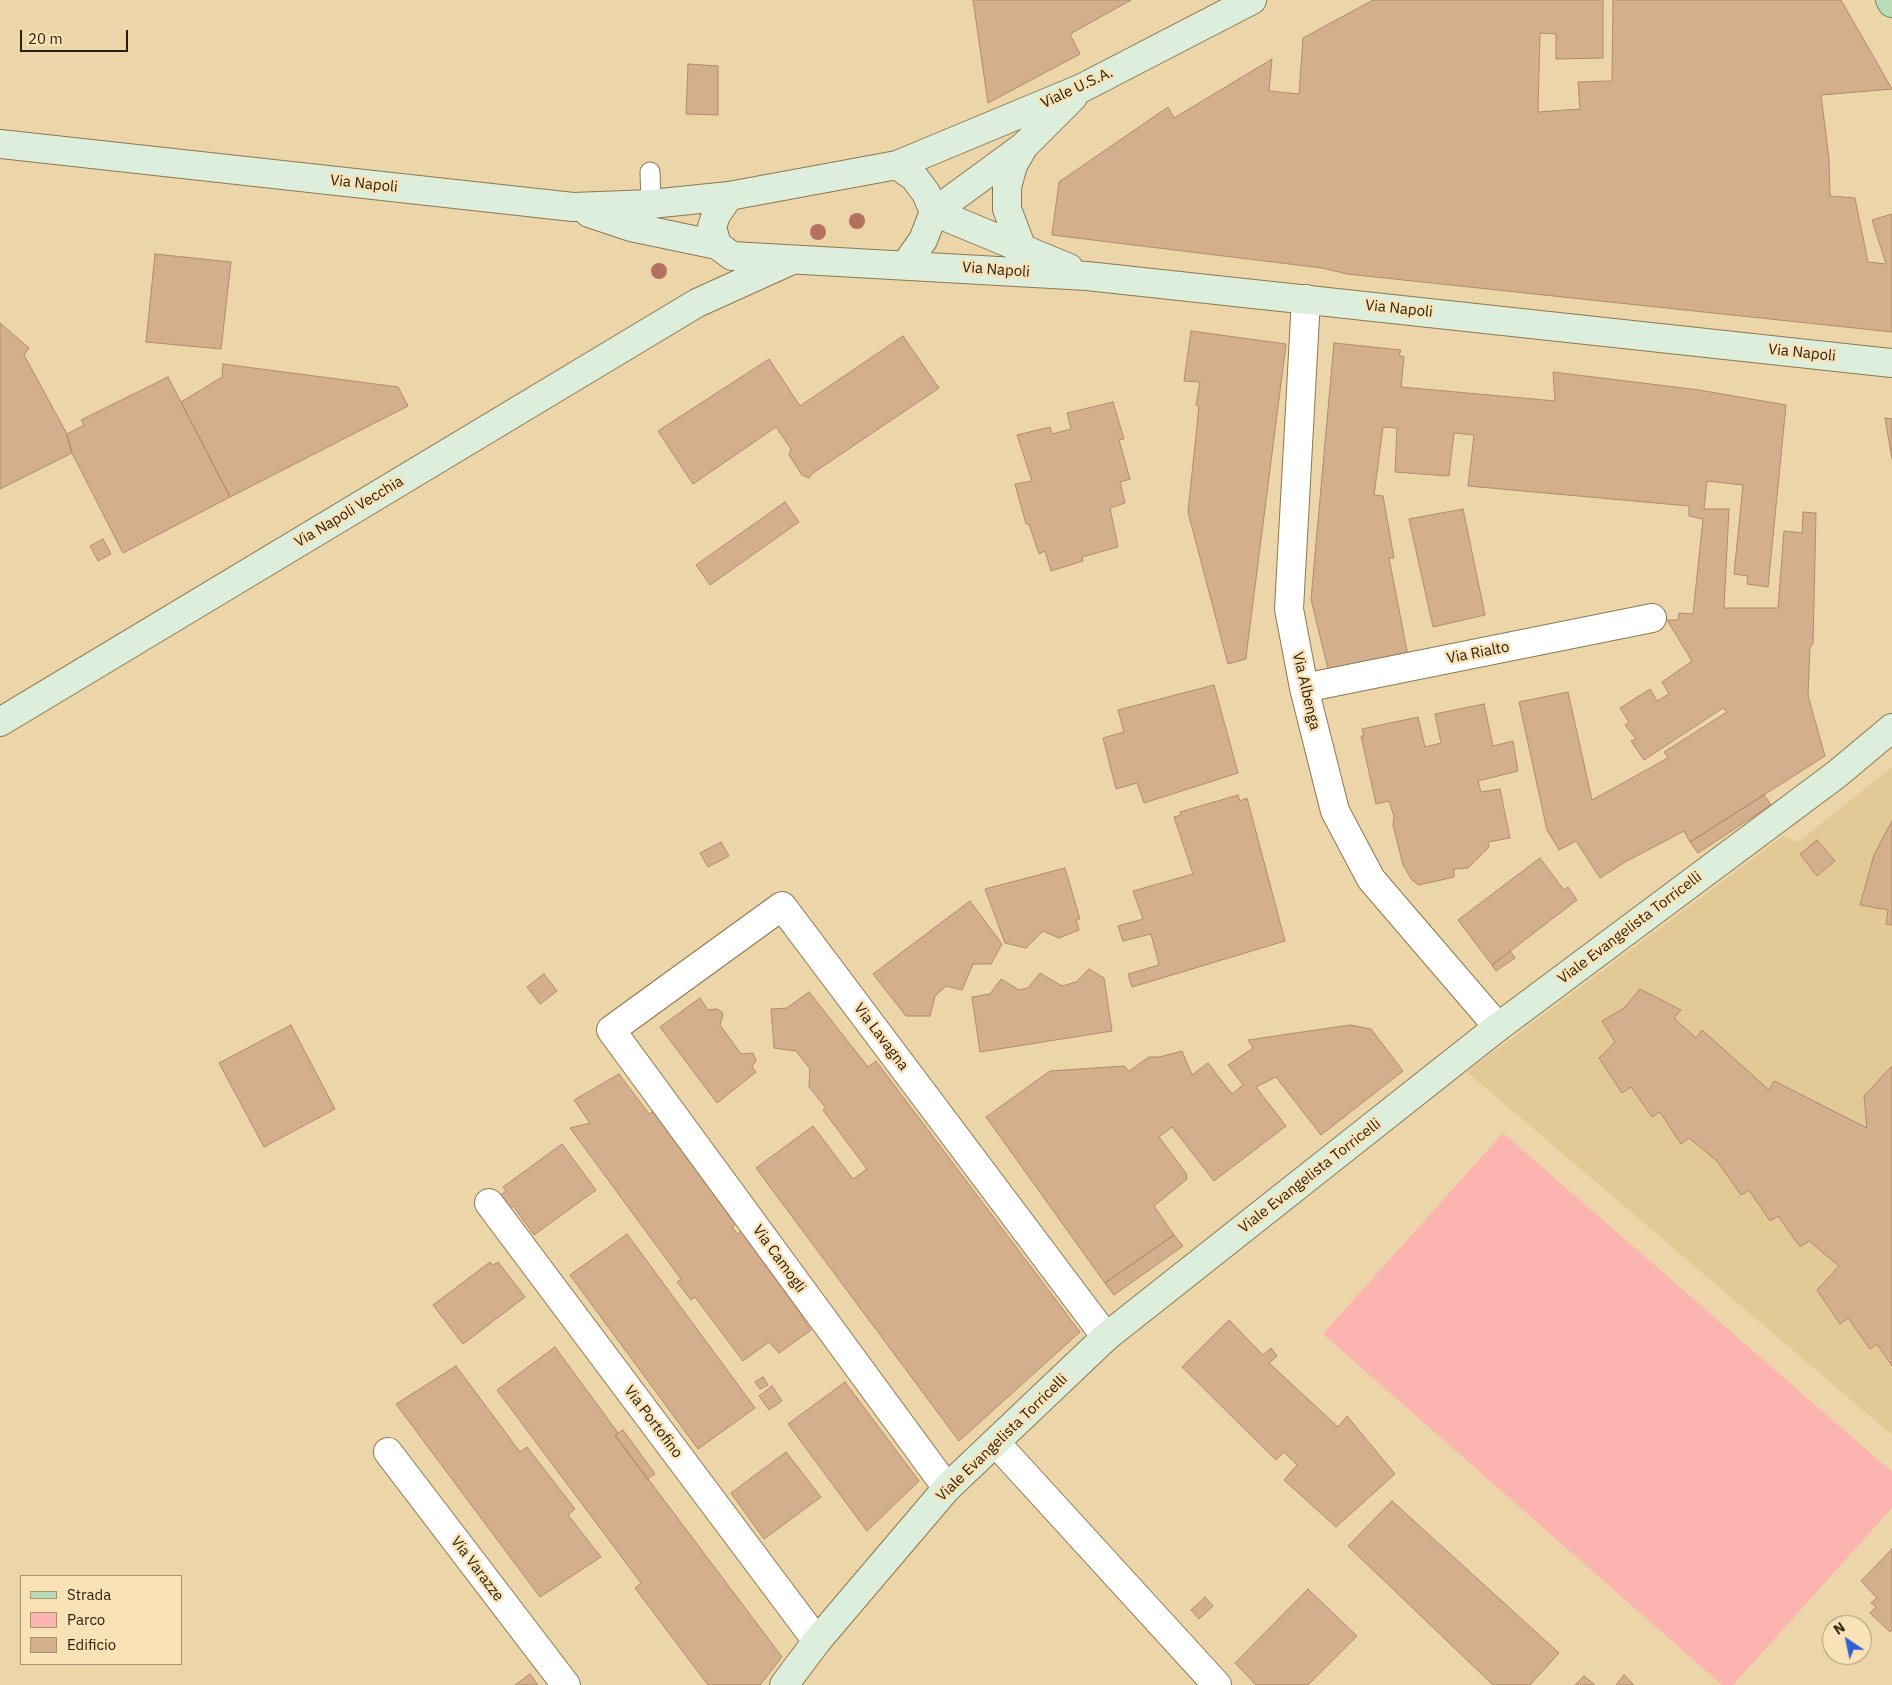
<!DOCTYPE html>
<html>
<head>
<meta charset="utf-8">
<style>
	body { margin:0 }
	#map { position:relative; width:1892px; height:1685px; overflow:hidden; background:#ebd5a9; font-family:"IBM Plex Sans",sans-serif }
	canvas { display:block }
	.legend { position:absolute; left:20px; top:1575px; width:162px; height:90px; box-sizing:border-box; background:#f9e2b6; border:1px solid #a69574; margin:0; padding:6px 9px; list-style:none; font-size:15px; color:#292110 }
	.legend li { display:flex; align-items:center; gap:10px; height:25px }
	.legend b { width:25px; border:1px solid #a69574 }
	.north { position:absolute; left:1822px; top:1615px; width:50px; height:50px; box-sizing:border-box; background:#f9e2b6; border:1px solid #a69574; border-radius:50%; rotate:326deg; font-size:14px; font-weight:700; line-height:20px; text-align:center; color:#292110 }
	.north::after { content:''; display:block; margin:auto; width:18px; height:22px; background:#2f61d0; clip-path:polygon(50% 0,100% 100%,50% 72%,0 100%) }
	.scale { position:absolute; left:20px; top:30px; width:108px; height:22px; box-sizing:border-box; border:2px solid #292110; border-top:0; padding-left:6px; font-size:15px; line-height:18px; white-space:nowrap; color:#292110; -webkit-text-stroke:4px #f9e2b6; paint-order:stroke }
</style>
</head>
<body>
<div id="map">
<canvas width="1892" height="1685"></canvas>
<ul class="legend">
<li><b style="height:6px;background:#bbdcb9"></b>Strada</li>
<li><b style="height:14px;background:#fbb4af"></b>Parco</li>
<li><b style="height:14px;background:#d4af8e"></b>Edificio</li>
</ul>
<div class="north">N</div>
<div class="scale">20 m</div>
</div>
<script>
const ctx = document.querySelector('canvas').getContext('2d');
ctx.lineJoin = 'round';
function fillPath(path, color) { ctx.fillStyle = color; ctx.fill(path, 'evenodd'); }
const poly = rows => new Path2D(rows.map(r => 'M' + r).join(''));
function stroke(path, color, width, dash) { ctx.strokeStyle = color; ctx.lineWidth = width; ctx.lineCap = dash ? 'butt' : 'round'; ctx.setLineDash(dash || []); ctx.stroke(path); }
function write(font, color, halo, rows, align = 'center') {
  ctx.font = font + ' "IBM Plex Sans",sans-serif'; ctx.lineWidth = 5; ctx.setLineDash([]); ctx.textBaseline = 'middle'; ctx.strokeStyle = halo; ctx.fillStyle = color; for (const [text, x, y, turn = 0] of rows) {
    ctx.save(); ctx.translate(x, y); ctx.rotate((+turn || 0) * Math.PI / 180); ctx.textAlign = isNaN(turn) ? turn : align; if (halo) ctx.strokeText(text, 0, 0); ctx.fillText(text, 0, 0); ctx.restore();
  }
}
fillPath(poly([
	[1892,767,1892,1435,1467,1072,1783,836,1798,842]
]), '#e3c996');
fillPath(poly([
	[1503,1133,1892,1472,1892,1508,1733,1685,1722,1685,1323,1334]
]), '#fbb4af');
const building = poly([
	[973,0,1131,0,1070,34,1080,54,988,103,973,0],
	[1373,0,1603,0,1603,58,1556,59,1556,34,1540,33,1538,112,1580,109,1578,82,1612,81,1613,0,1841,0,1892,89,1821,95,1829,159,1830,196,1855,198,1868,262,1886,264,1872,220,1892,214,1892,332,1347,274,1322,268,1052,235,1059,182,1168,107,1174,118,1272,59,1269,91,1299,94,1303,38,1373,0],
	[688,64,718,66,718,115,686,114,688,64],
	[155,254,231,262,221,349,146,342,155,254],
	[0,323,29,348,24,355,67,434,72,453,0,489,0,323],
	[1191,331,1286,344,1246,657,1246,659,1228,664,1188,512,1199,406,1196,405,1200,382,1184,381,1191,331],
	[903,336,939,388,813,473,809,478,802,475,789,455,791,449,776,427,693,484,658,431,769,359,800,406,903,336],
	[1334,343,1401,350,1399,355,1404,357,1401,387,1555,401,1553,372,1699,390,1786,405,1768,587,1747,584,1748,576,1734,574,1743,485,1707,481,1704,509,1729,509,1724,608,1778,608,1784,531,1802,533,1803,512,1816,513,1813,644,1810,647,1808,696,1825,756,1690,842,1684,831,1627,861,1600,878,1576,841,1559,850,1547,830,1519,702,1568,692,1592,800,1668,758,1664,752,1727,712,1723,708,1644,760,1631,741,1636,739,1625,725,1629,722,1620,708,1650,689,1657,701,1669,694,1662,682,1692,661,1667,620,1678,620,1679,613,1693,614,1703,519,1689,516,1689,506,1468,486,1474,435,1454,433,1449,476,1395,472,1397,428,1383,427,1374,495,1383,496,1394,558,1389,558,1408,656,1329,673,1311,599,1334,343],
	[223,364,398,387,408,406,230,497,181,402,222,377,223,364],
	[168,377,230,497,123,553,72,453,67,434,84,425,81,420,168,377],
	[1113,402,1124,439,1119,440,1130,479,1120,482,1125,503,1110,508,1118,547,1082,557,1083,561,1051,571,1045,551,1039,554,1029,524,1026,524,1015,484,1032,481,1017,435,1050,427,1052,434,1071,429,1067,413,1113,402],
	[1885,418,1892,419,1892,459,1885,418],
	[785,502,799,522,710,585,696,565,785,502],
	[1463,509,1485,615,1433,627,1409,519,1463,509],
	[103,539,111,554,98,561,90,546,103,539],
	[1214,685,1238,773,1144,803,1137,783,1116,789,1103,738,1124,732,1118,710,1214,685],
	[1484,704,1493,746,1513,741,1518,771,1478,781,1481,792,1500,789,1510,838,1488,842,1489,847,1468,868,1454,869,1454,877,1419,885,1412,880,1403,865,1393,825,1394,816,1389,801,1376,804,1361,736,1364,736,1362,729,1418,717,1425,747,1441,743,1435,714,1484,704],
	[1238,795,1240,801,1247,798,1285,941,1132,987,1128,974,1159,965,1151,934,1123,941,1118,926,1143,919,1133,891,1193,874,1174,817,1181,815,1180,812,1238,795],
	[1764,795,1771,805,1698,853,1690,842,1764,795],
	[1892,821,1892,925,1886,924,1888,910,1860,905,1874,855,1892,821],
	[1817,840,1835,861,1817,876,1800,854,1817,840],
	[721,842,729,856,708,867,700,853,721,842],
	[1540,858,1564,890,1568,887,1577,900,1492,965,1458,920,1540,858],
	[1065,868,1080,919,1076,919,1079,930,1059,938,1043,931,1026,948,1005,943,985,889,1065,868],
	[970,901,1002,944,991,964,973,964,962,990,946,986,935,996,930,1016,906,1016,873,974,970,901],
	[1510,951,1515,958,1496,971,1492,965,1510,951],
	[1089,969,1104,978,1112,1031,980,1052,972,997,990,994,1001,979,1019,990,1028,988,1040,973,1062,986,1076,982,1089,969],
	[544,974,557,991,540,1004,527,987,544,974],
	[1640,989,1681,1010,1674,1018,1696,1038,1702,1030,1769,1090,1774,1081,1867,1128,1864,1096,1892,1066,1892,1366,1877,1344,1870,1349,1848,1318,1840,1324,1817,1290,1839,1266,1809,1241,1800,1247,1778,1216,1770,1221,1749,1190,1741,1195,1717,1161,1689,1138,1681,1144,1660,1112,1652,1117,1631,1087,1622,1093,1599,1058,1615,1042,1602,1021,1624,1008,1640,989],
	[809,992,868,1067,876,1061,1080,1332,959,1441,756,1168,813,1126,853,1179,867,1169,823,1110,826,1108,809,1087,810,1069,796,1051,774,1048,771,1009,787,1008,809,992],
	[700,998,708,1010,717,1009,722,1012,723,1015,720,1025,741,1054,753,1053,756,1060,752,1067,756,1072,717,1103,660,1027,700,998],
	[291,1025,335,1109,264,1147,219,1063,291,1025],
	[1350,1025,1371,1029,1403,1071,1321,1135,1276,1077,1256,1087,1286,1126,1214,1181,1172,1127,1159,1137,1186,1173,1187,1179,1154,1206,1174,1235,1105,1283,986,1117,1050,1071,1124,1066,1129,1071,1149,1057,1159,1057,1182,1051,1192,1075,1208,1063,1232,1094,1243,1085,1228,1065,1253,1048,1248,1040,1350,1025],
	[619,1074,649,1114,656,1110,738,1223,732,1227,737,1234,743,1230,804,1313,801,1316,811,1330,779,1353,769,1342,743,1361,695,1297,691,1300,677,1282,681,1279,570,1128,590,1123,574,1100,619,1074],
	[562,1144,596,1190,534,1235,513,1206,510,1208,501,1195,506,1191,503,1187,562,1144],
	[627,1234,755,1408,698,1449,570,1275,627,1234],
	[1174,1235,1183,1246,1114,1295,1105,1283,1174,1235],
	[490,1262,493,1265,498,1262,525,1297,463,1344,433,1305,490,1262],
	[1229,1320,1263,1355,1271,1348,1277,1356,1269,1363,1338,1427,1347,1416,1395,1474,1336,1527,1284,1480,1297,1465,1284,1452,1276,1460,1182,1367,1229,1320],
	[555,1347,618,1433,615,1435,782,1657,760,1685,708,1685,635,1588,641,1583,497,1390,555,1347],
	[456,1366,520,1452,527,1447,575,1509,568,1515,601,1557,540,1597,396,1404,456,1366],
	[763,1377,768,1385,760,1389,755,1382,763,1377],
	[845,1382,919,1481,867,1531,788,1424,845,1382],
	[772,1386,782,1401,769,1410,759,1396,772,1386],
	[623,1430,655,1474,647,1479,615,1435,623,1430],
	[786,1452,821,1497,764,1539,731,1493,786,1452],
	[1392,1501,1559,1653,1530,1685,1493,1685,1348,1546,1392,1501],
	[1892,1549,1892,1630,1890,1632,1870,1613,1876,1607,1871,1603,1877,1598,1861,1581,1892,1549],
	[1308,1589,1357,1636,1308,1685,1256,1685,1235,1663,1308,1589],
	[1205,1597,1213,1606,1199,1619,1191,1610,1205,1597],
	[530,1674,538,1685,515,1685,530,1674],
	[1624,1675,1634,1685,1616,1685,1624,1675],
	[1584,1676,1595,1685,1575,1685,1584,1676]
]);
fillPath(building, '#d4af8e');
stroke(building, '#b08c6c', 1);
const lane = poly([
	[650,172,651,204]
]);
const street = poly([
	[1306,299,1289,609,1304,688,1335,811,1371,879,1498,1027],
	[1304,688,1652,618],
	[489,1203,817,1641],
	[996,1443,1217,1685],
	[388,1452,566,1685],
	[947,1488,611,1030,782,906,1106,1337]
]);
const secondary = poly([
	[0,144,573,207,651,204,729,196,897,165,1082,88,1252,0],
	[897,165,914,177,926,193,934,212,923,240,906,264],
	[729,196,716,215,712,227,717,245,732,256,1087,276,1892,363],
	[934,212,1024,146,1073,97],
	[934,212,1069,268],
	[589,213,631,227,717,245],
	[1021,246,1007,209,1007,187,1013,165,1024,146],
	[0,722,697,303,792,260],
	[784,1685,817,1641,947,1488,1106,1337,1498,1027,1837,774,1892,728]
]);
const primary = poly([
	[1890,0,1892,3]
]);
stroke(lane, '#8d7850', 21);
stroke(street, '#8d7850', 30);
stroke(secondary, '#8d7850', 30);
stroke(primary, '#6a8c5f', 30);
stroke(lane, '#fff', 19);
stroke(street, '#fff', 28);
stroke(secondary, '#ddeedc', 28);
stroke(primary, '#bbdcb9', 28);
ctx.fillStyle = '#b37160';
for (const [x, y] of [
	[857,221],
	[818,232],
	[659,271]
]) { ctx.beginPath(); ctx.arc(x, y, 8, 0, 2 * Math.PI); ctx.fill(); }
write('15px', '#292110', '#f9e2b6', [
	["Viale U.S.A.",1077,88,-25],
	["Via Napoli",364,184,6],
	["Via Napoli",996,270,4],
	["Via Napoli",1399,309,6],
	["Via Napoli",1802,353,6],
	["Via Napoli Vecchia",349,512,-31],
	["Via Rialto",1478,653,-11],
	["Via Albenga",1306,691,77],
	["Viale Evangelista Torricelli",1630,928,-37],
	["Via Lavagna",881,1037,53],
	["Viale Evangelista Torricelli",1310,1176,-38],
	["Via Camogli",779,1259,54],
	["Via Portofino",653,1422,53],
	["Viale Evangelista Torricelli",1002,1438,-44],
	["Via Varazze",477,1569,53]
]);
</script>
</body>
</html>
